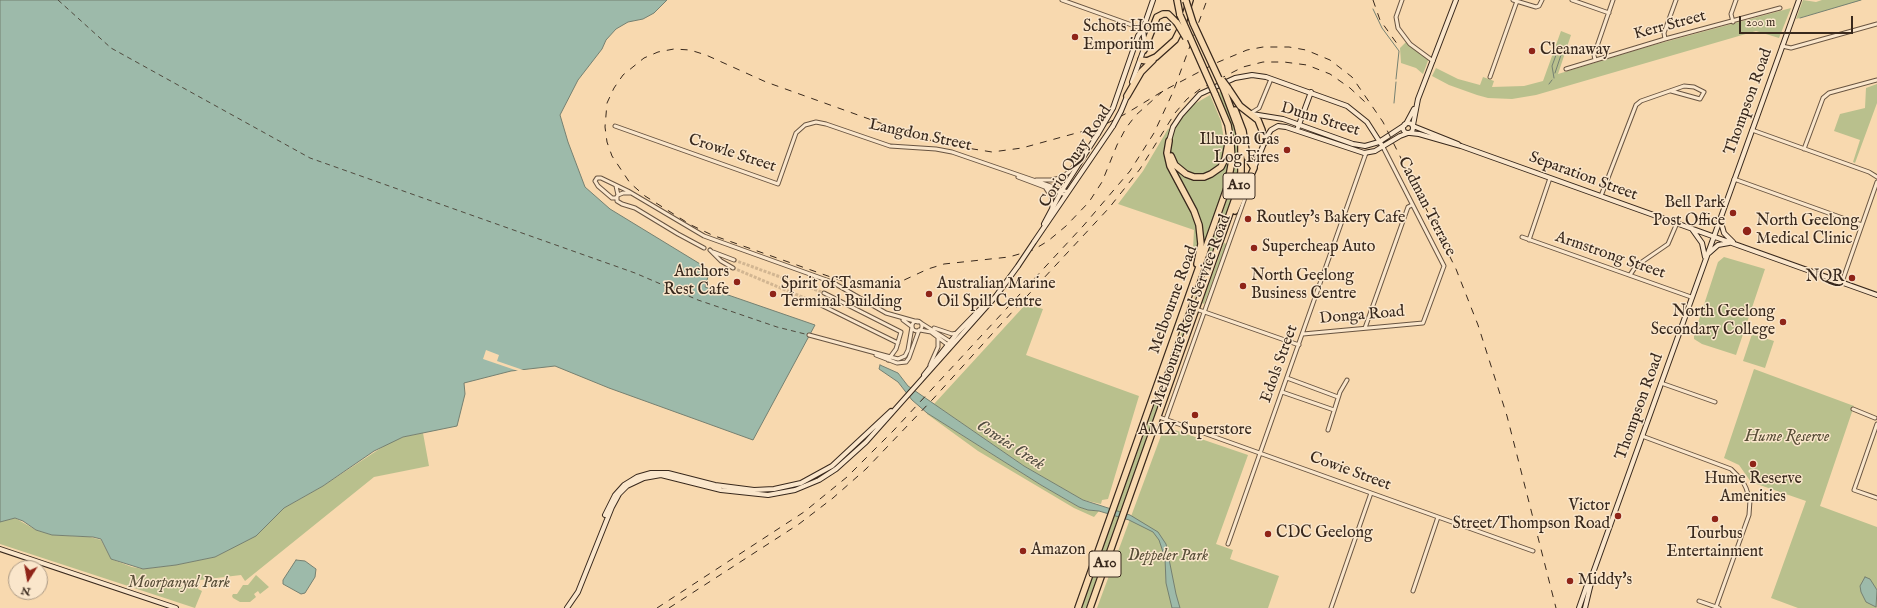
<!DOCTYPE html>
<html>
<head>
<meta charset="utf-8">
<style>
	body { margin:0 }
	#map { position:relative; width:1877px; height:608px; overflow:hidden; background:#f8d9af; font-family:"IM FELL English",serif }
	canvas { display:block }
	.north { position:absolute; left:8px; top:560px; width:40px; height:40px; box-sizing:border-box; background:#fae6cb; border:1px solid #ac9a85; border-radius:50%; rotate:191deg; font-size:11px; font-weight:700; line-height:16px; text-align:center; color:#38281c }
	.north::after { content:''; display:block; margin:auto; width:14px; height:18px; background:#8f2418; clip-path:polygon(50% 0,100% 100%,50% 72%,0 100%) }
	.scale { position:absolute; left:1739px; top:16px; width:114px; height:18px; box-sizing:border-box; border:2px solid #38281c; border-top:0; padding-left:5px; font-size:12px; line-height:14px; white-space:nowrap; color:#38281c; -webkit-text-stroke:3px #fae6cb; paint-order:stroke }
</style>
</head>
<body>
<div id="map">
<canvas width="1877" height="608"></canvas>
<div class="north">N</div>
<div class="scale">200 m</div>
</div>
<script>
const ctx = document.querySelector('canvas').getContext('2d');
ctx.lineJoin = 'round';
function fillPath(path, color) { ctx.fillStyle = color; ctx.fill(path, 'evenodd'); }
const poly = rows => new Path2D(rows.map(r => 'M' + r).join(''));
function stroke(path, color, width, dash) { ctx.strokeStyle = color; ctx.lineWidth = width; ctx.lineCap = dash ? 'butt' : 'round'; ctx.setLineDash(dash || []); ctx.stroke(path); }
function write(font, color, halo, rows, align = 'center') {
  ctx.font = font + ' "IM FELL English",serif'; ctx.lineWidth = 3; ctx.setLineDash([]); ctx.textBaseline = 'middle'; ctx.strokeStyle = halo; ctx.fillStyle = color; for (const [text, x, y, turn = 0] of rows) {
    ctx.save(); ctx.translate(x, y); ctx.rotate((+turn || 0) * Math.PI / 180); ctx.textAlign = isNaN(turn) ? turn : align; if (halo) ctx.strokeText(text, 0, 0); ctx.fillText(text, 0, 0); ctx.restore();
  }
}
fillPath(poly([
	[1803,0,1816,2,1822,0,1862,0,1796,19],
	[1791,8,1779,38,1756,31,1536,95,1512,99,1488,98,1477,95,1449,85,1432,76,1436,68,1458,79,1480,85,1483,77,1494,81,1492,87,1524,86,1543,81,1561,31,1571,35,1558,74,1650,46],
	[1407,41,1429,58,1423,74,1416,68,1401,63,1400,48],
	[1877,84,1877,103,1855,163,1853,162,1860,140,1834,131,1840,114,1865,108,1866,88],
	[1221,91,1230,111,1235,127,1238,145,1238,171,1233,196,1194,300,1197,284,1232,185,1234,167,1235,148,1233,131,1219,93],
	[1210,95,1221,121,1228,164,1223,195,1204,245,1193,249,1194,230,1118,204,1143,171,1168,129,1175,127,1191,106],
	[1224,243,1227,244,1204,304,1202,303],
	[1724,257,1765,269,1736,355,1702,344,1694,339,1694,335,1718,262],
	[1026,304,1043,309,1026,355,1139,396,1108,499,1102,500,1101,504,1083,500,1024,466,934,404],
	[1190,313,1189,319,1086,608,1081,608,1175,348],
	[1752,334,1774,341,1765,368,1743,361],
	[1754,369,1854,406,1820,506,1877,527,1877,608,1798,608,1771,598,1806,501,1751,482,1739,465,1724,458],
	[927,413,1041,485,1079,507,1088,510,1099,511,1094,517,1074,508,978,451,927,414],
	[1169,428,1248,455,1216,544,1233,550,1230,559,1279,576,1268,608,1097,608,1162,433],
	[423,433,429,466,374,477,245,581,241,575,200,580,198,589,202,591,195,608,0,544,0,522,15,518,36,530,52,535,90,537,101,540,111,559,132,567,143,569,176,565,215,557,253,537,284,508,323,486,387,444,403,437],
	[256,575,269,587,260,594,258,591,254,594,256,597,250,602,240,602,233,598,232,596,233,594,237,594,243,585,248,585]
]), '#b9c08d');
const water = poly([
	[0,0,667,0,654,13,643,19,628,22,616,29,606,40,602,49,578,80,560,115,568,142,585,187,610,209,710,270,705,287,815,325,753,440,609,388,555,366,511,371,464,383,465,394,457,426,403,437,374,451,323,486,284,508,256,536,215,557,176,565,143,569,111,559,101,539,93,537,52,535,36,530,23,521,15,518,0,522,0,0],
	[880,365,898,373,908,386,1024,466,1083,500,1130,515,1158,532,1166,544,1176,594,1180,608,1172,608,1166,583,1165,558,1159,540,1153,532,1129,520,1099,511,1088,510,1079,507,1041,485,927,413,912,400,898,382,879,369,880,365],
	[296,560,305,561,316,569,315,577,305,593,301,594,283,584,283,580,296,560],
	[1865,577,1870,579,1877,590,1876,607,1866,602,1861,592,1860,586,1865,577]
]);
fillPath(water, '#9dbaaa');
stroke(water, '#758071', 1);
fillPath(poly([
	[486,350,499,355,497,361,526,371,521,372,483,359]
]), '#f8d9af');
stroke(poly([
	[1373,9,1382,28,1399,51,1396,79],
	[1800,18,1861,0],
	[1555,73,1564,46],
	[1554,78,1552,66,1559,47],
	[1549,84,1552,80],
	[1394,103,1396,82]
]), '#758071', 1);
stroke(poly([
	[58,0,111,48,310,158,635,273,698,300,777,327,809,335]
]), '#514c40', 1, [5, 4]);
stroke(poly([
	[734,260,824,293],
	[733,268,819,304]
]), '#d2b692', 3, [3, 1.5]);
const street = poly([
	[1062,0,1143,29],
	[1402,0,1396,17,1398,28,1410,44,1433,61],
	[1513,0,1536,7,1539,6,1542,0],
	[1572,0,1609,13],
	[1733,22,1731,14,1736,0],
	[1665,39,1664,33,1676,0],
	[1782,46,1791,48,1877,24],
	[1595,60,1594,55,1613,0],
	[1566,69,1665,39,1780,8],
	[1490,77,1517,1],
	[1251,113,1259,108,1271,79],
	[615,126,778,184,796,133,805,125,816,122,826,124,890,146,936,149,952,152,1068,192],
	[1752,130,1869,172,1877,177],
	[1804,149,1823,98,1829,93,1877,80],
	[1018,177,1066,195],
	[1734,179,1862,225],
	[1036,180,1051,180,1060,178,1069,172,1079,160],
	[616,186,618,195,616,198,612,198,598,186,595,181,597,178,601,178,628,191,704,236,832,282,886,313,918,322],
	[1045,187,1051,196,1052,207],
	[618,195,623,193,630,193],
	[1601,196,1636,105,1641,101,1684,86,1694,87,1704,92,1700,99,1671,91],
	[617,197,617,201,622,204,635,208,678,234,704,248],
	[1522,237,1691,297],
	[1529,240,1550,178],
	[710,250,721,261,733,268],
	[713,252,734,260],
	[1630,275,1636,266,1668,244,1677,223],
	[1842,282,1877,182],
	[824,293,901,332,896,349,888,360],
	[819,304,898,343],
	[1196,309,1299,345],
	[903,320,911,326],
	'912 326a5 5 0 1 1 10 0a5 5 0 1 1-10 0Z',
	[921,323,951,342],
	[934,328,952,334,957,333],
	[1365,328,1408,207,1412,205],
	[920,330,931,332,948,345],
	[1303,334,1423,323,1444,266,1383,147],
	[809,335,898,359,905,356,908,350,912,327],
	[876,355,897,363,906,362,909,358,919,330],
	[930,365,938,347,938,337],
	[1287,378,1338,397],
	[1661,383,1715,402],
	[1282,392,1334,410],
	[1853,409,1875,418],
	[1159,417,1533,551],
	[1166,419,1251,181],
	[1877,424,1854,490,1877,498],
	[1328,430,1340,392,1347,380],
	[1642,436,1731,469,1742,480,1746,488,1750,500,1749,515,1716,607],
	[1228,544,1366,153],
	[1413,591,1438,517],
	[1699,601,1719,608],
	[1331,608,1371,493]
]);
const secondary = poly([
	[1132,82,1145,46,1143,29],
	[1113,108,1138,36,1143,29,1153,0],
	[1121,111,1128,94],
	[1252,114,1283,119,1353,144,1365,146,1379,142,1405,125],
	'1403 128a5 5 0 1 1 10 0a5 5 0 1 1-10 0Z',
	[1406,124,1414,109],
	[1413,125,1418,99,1456,0],
	[1413,126,1458,144],
	[1297,130,1311,92],
	[1410,133,1419,134,1461,146,1877,295],
	[1169,141,1173,127,1181,115,1200,94,1235,78,1252,75,1266,77,1347,106,1367,122,1383,147],
	[1254,168,1267,136,1271,130,1278,126,1286,127,1364,153,1375,151,1400,136,1408,133],
	[1720,219,1724,233,1733,242],
	[1044,224,1061,192,1098,134],
	[1692,229,1702,243,1705,257],
	[1034,242,1113,126],
	[1709,253,1718,245,1729,243],
	[924,375,958,332,989,300],
	[605,515,615,495,624,485,637,477,651,473,668,473,715,485,754,490,774,489,801,483,832,466,891,411],
	[0,549,176,608],
	[567,608,578,592,612,507,619,494,627,486,644,478,661,475,721,490,768,495,795,490,819,480,836,469,866,442,996,296,1018,266],
	[1579,608,1587,585,1593,573,1799,0],
	[1585,608,1593,575]
]);
const highway = poly([
	[1177,0,1180,15],
	[1144,50,1157,17,1163,14,1168,14,1177,23],
	[1141,60,1147,61,1156,57,1175,40,1182,26,1190,0],
	[1228,88,1240,106,1258,120,1262,130,1263,143],
	[1127,96,1141,72,1153,60],
	[1169,141,1167,153,1170,166,1194,211,1199,225,1201,244,1197,264],
	[1171,156,1175,165,1186,174,1194,177,1204,177,1211,174,1221,167,1225,159,1228,144],
	[1235,211,1254,168,1247,157,1243,131,1235,110],
	[1078,608,1227,188,1232,160,1231,144,1228,125,1215,94],
	[1090,608,1237,193,1241,172,1241,141,1237,125,1224,90]
]);
stroke(street, '#685441', 5);
stroke(secondary, '#38281c', 6);
stroke(highway, '#38281c', 8);
stroke(street, '#fae6cb', 3);
stroke(secondary, '#fae6cb', 4);
stroke(highway, '#f8d9af', 5.5);
stroke(poly([
	[1373,0,1380,20,1398,45],
	[1163,91,1136,115,1126,128,1117,145,1102,182,1089,202,1066,226,1048,241,1033,250,1009,257,944,264,928,269,902,281,877,286,863,286,842,281,712,235,691,225,645,196,630,183,612,156,607,142,605,127,607,103,614,88,623,75,644,58,658,52,674,49,690,50,706,55,766,82,922,138,948,145,992,152,1022,148,1102,126,1127,113,1163,91,1216,63,1247,50,1263,47,1289,47,1306,50,1330,60,1352,77,1383,122,1456,269,1478,325,1507,416,1556,608],
	[657,608,804,512,847,477,894,430,1084,225,1130,171,1154,133,1173,92,1207,0],
	[669,608,799,524,833,498,866,469,933,399,1002,323,1109,208,1140,169,1175,113,1187,99,1200,89,1243,67,1263,62,1284,62,1307,65,1330,74,1350,88,1365,102]
]), '#38281c', 1, [7, 7]);
const secondaryBridge = poly([
	[1113,126,1121,111],
	[1098,134,1113,108],
	[1018,266,1034,242]
]);
const highwayBridge = poly([
	[1186,1,1193,23,1224,90],
	[1180,15,1215,94],
	[1177,23,1186,38],
	[1222,80,1228,88]
]);
stroke(secondaryBridge, '#38281c', 6, []);
stroke(highwayBridge, '#38281c', 8, []);
stroke(secondaryBridge, '#fae6cb', 4);
stroke(highwayBridge, '#f8d9af', 5.5);
for (const [x, y, r, color] of [
	[1075,37,4,"#8f2418"],
	[1532,51,4,"#8f2418"],
	[1287,150,4,"#8f2418"],
	[1733,213,4,"#8f2418"],
	[1248,219,4,"#8f2418"],
	[1747,231,5,"#8f2418"],
	[1254,248,4,"#8f2418"],
	[1852,278,4,"#8f2418"],
	[737,282,4,"#8f2418"],
	[1243,286,4,"#8f2418"],
	[773,294,4,"#8f2418"],
	[929,294,4,"#8f2418"],
	[1783,322,4,"#8f2418"],
	[1195,415,4,"#8f2418"],
	[1753,464,4,"#8f2418"],
	[1618,516,4,"#8f2418"],
	[1715,519,4,"#8f2418"],
	[1268,534,4,"#8f2418"],
	[1023,551,4,"#8f2418"],
	[1570,581,4,"#8f2418"]
]) { const dot = new Path2D(); dot.arc(x, y, r, 0, 2 * Math.PI); ctx.fillStyle = color; ctx.fill(dot); stroke(dot, '#fae6cb', 1.5); }
for (const [x, y, w] of [
	[1239,186,32],
	[1105,564,32]
]) { const box = new Path2D(); box.roundRect(x - w / 2, y - 13, w, 26, 3); ctx.fillStyle = '#fae6cb'; ctx.fill(box); stroke(box, '#38281c', 1); }
write('bold 15px', '#38281c', null, [
	["A10",1239,186],
	["A10",1105,564]
]);
write('16px', '#38281c', '#fae6cb', [
	["Kerr Street",1670,26,-15],
	["Thompson Road",1749,102,-70],
	["Dunn Street",1320,120,17],
	["Langdon Street",920,136,12],
	["Crowle Street",732,154,18],
	["Corio Quay Road",1076,157,-57],
	["Separation Street",1583,177,20],
	["Cadman Terrace",1426,207,63],
	["Armstrong Street",1610,256,19],
	["Melbourne Road",1174,300,-70],
	["Melbourne Road Service Road",1192,311,-70],
	["Donga Road",1362,316,-5],
	["Edols Street",1280,364,-70],
	["Thompson Road",1640,407,-70],
	["Cowie Street",1350,472,20]
]);
write('16px', '#38281c', '#fae6cb', [
	["Schots Home",1083,28],
	["Emporium",1083,46],
	["Cleanaway",1540,51],
	["Illusion Gas",1279,141,"right"],
	["Log Fires",1279,159,"right"],
	["Bell Park",1725,204,"right"],
	["Post Office",1725,222,"right"],
	["Routley's Bakery Cafe",1256,219],
	["North Geelong",1756,222],
	["Medical Clinic",1756,240],
	["Supercheap Auto",1262,248],
	["Anchors",729,273,"right"],
	["Rest Cafe",729,291,"right"],
	["North Geelong",1251,277],
	["Business Centre",1251,295],
	["NQR",1844,278,"right"],
	["Spirit of Tasmania",781,285],
	["Terminal Building",781,303],
	["Australian Marine",937,285],
	["Oil Spill Centre",937,303],
	["North Geelong",1775,313,"right"],
	["Secondary College",1775,331,"right"],
	["AMX Superstore",1195,431,"center"],
	["Hume Reserve",1753,480,"center"],
	["Amenities",1753,498,"center"],
	["Victor",1610,507,"right"],
	["Street/Thompson Road",1610,525,"right"],
	["CDC Geelong",1276,534],
	["Tourbus",1715,535,"center"],
	["Entertainment",1715,553,"center"],
	["Amazon",1031,551],
	["Middy's",1578,581]
], 'left');
write('italic 16px', '#584e38', '#fae6cb', [
	["Hume Reserve",1787,438],
	["Deppeler Park",1168,557],
	["Moorpanyal Park",179,584]
]);
write('italic 17px', '#514c40', '#fae6cb', [
	["Cowies Creek",1010,446,33]
]);
</script>
</body>
</html>
